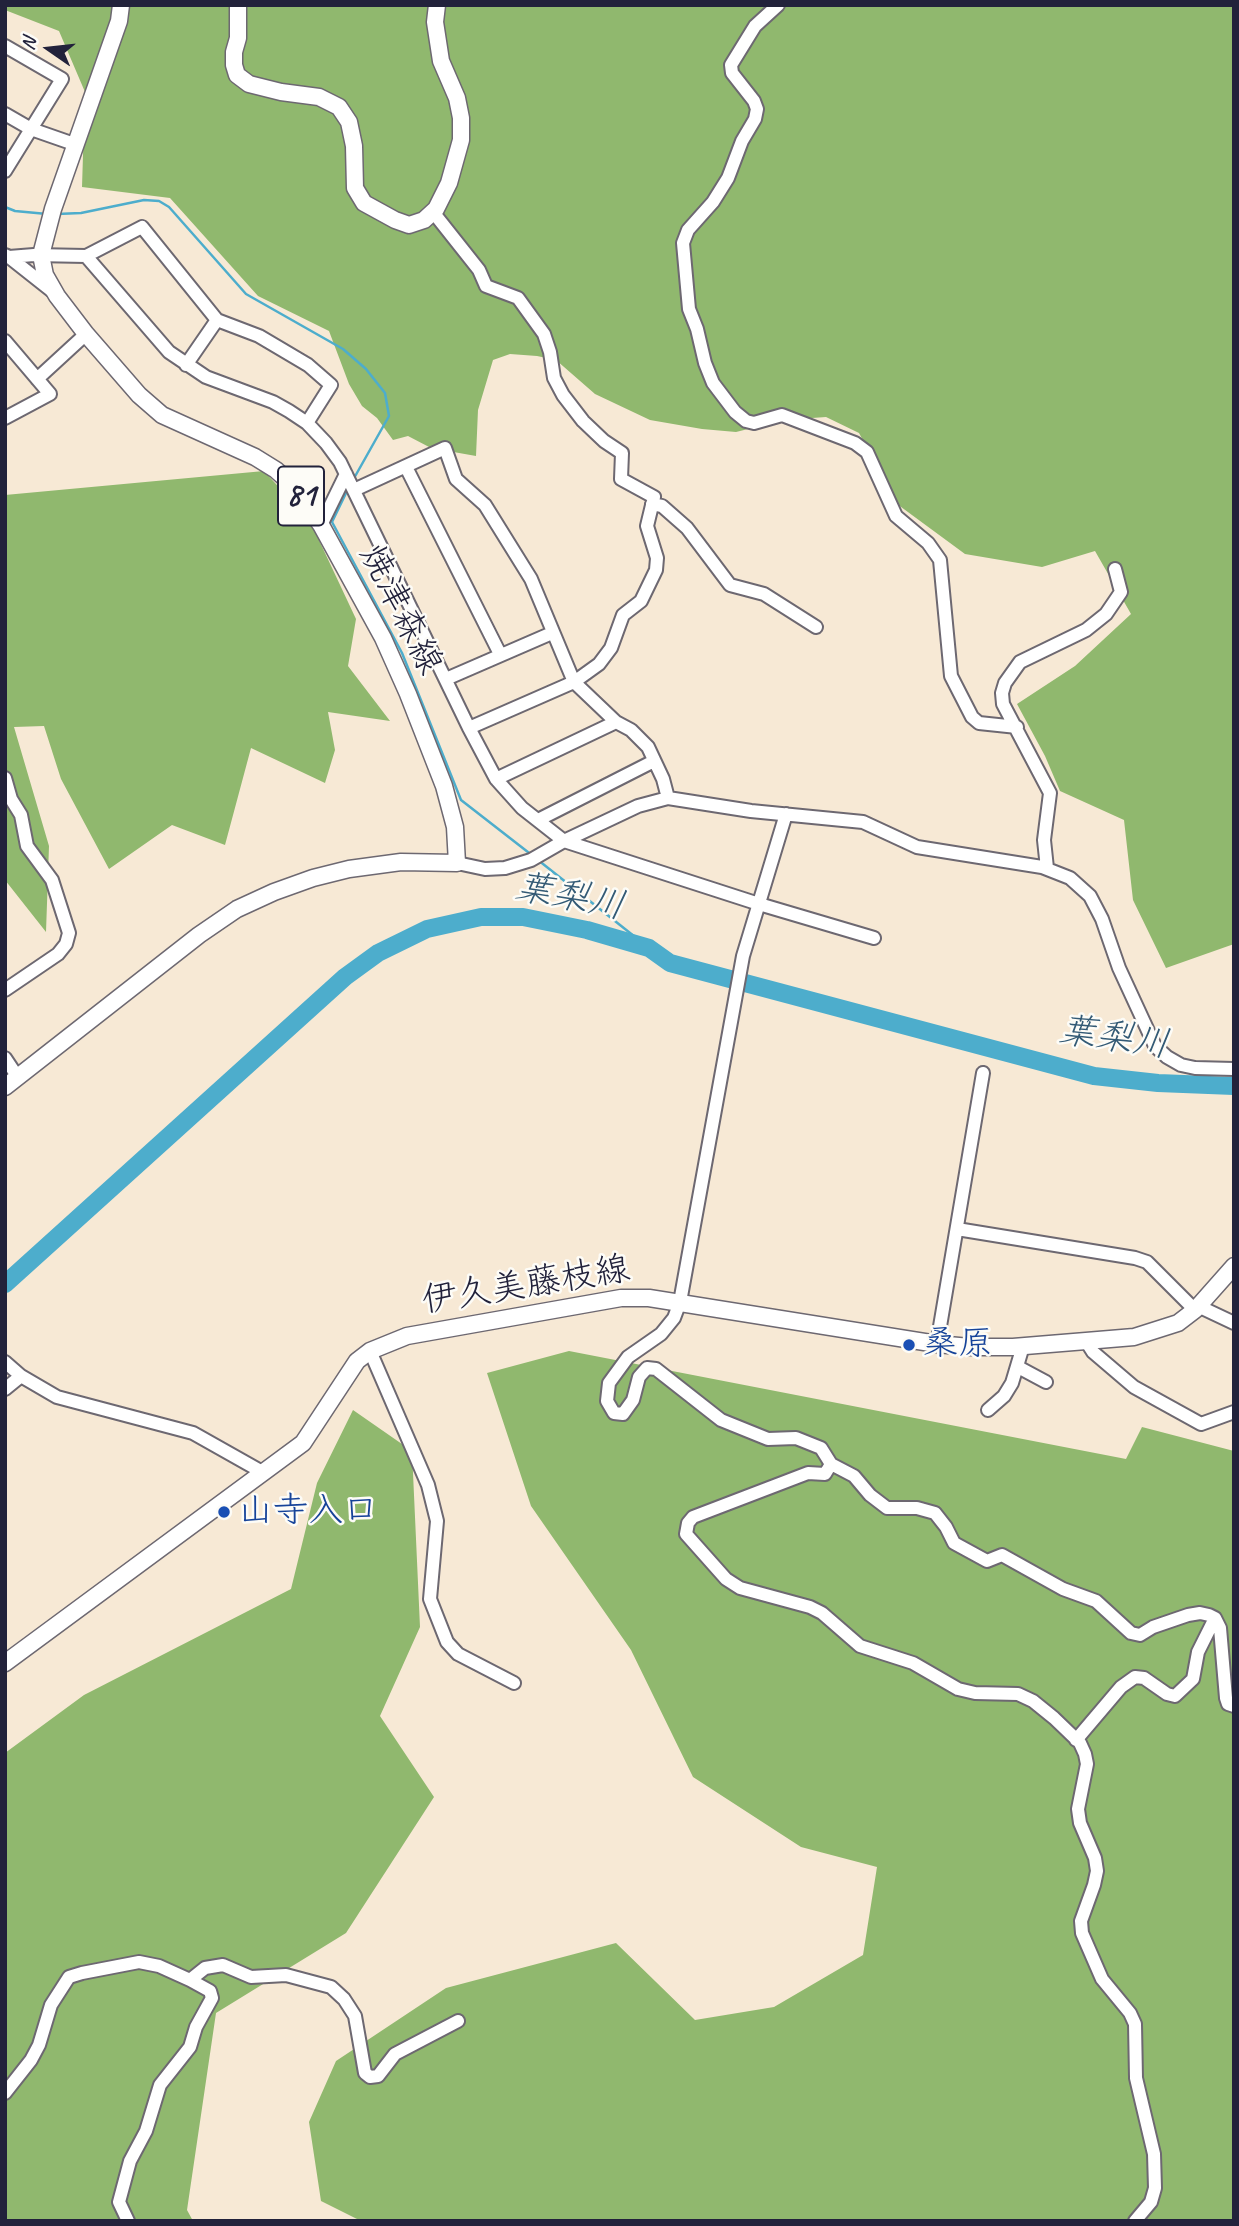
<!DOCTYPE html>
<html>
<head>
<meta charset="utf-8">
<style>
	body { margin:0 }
	#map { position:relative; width:1239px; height:2226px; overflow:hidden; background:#f7e9d5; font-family:Caveat,sans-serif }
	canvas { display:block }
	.frame { position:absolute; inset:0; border:7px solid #22223b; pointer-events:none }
	.north { position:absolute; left:14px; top:14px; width:70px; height:70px; -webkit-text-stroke:5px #fdfcf7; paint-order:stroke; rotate:284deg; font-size:19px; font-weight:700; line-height:28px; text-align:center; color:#22223b }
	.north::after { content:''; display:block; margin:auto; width:24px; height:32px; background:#22223b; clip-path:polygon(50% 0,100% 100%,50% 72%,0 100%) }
</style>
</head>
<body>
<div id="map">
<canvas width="1239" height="2226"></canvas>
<div class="frame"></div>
<div class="north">N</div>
</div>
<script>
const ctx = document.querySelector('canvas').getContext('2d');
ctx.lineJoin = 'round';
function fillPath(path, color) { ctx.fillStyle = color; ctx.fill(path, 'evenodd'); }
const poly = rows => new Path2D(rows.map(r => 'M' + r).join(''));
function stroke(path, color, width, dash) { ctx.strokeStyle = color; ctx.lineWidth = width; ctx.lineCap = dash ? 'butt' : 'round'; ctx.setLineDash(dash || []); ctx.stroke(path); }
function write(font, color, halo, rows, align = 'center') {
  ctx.font = font + ' Caveat,"Klee One",sans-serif'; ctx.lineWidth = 5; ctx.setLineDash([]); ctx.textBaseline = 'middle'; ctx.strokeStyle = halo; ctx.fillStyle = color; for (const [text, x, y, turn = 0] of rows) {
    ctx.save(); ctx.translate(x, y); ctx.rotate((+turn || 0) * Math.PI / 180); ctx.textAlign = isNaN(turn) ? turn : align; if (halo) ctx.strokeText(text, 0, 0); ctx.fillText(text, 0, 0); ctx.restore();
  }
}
fillPath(poly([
	[5,5,1234,5,1234,944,1166,968,1133,900,1124,820,1060,791,1045,756,1017,704,1075,666,1131,614,1095,551,1042,567,965,554,897,504,859,433,826,417,784,420,736,432,702,429,650,420,595,394,556,360,537,356,510,354,493,360,478,410,476,456,431,448,408,436,393,440,377,418,362,406,349,384,329,331,258,296,170,198,82,187,85,92,59,31,5,10],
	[264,471,310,521,356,619,348,666,390,721,328,712,335,750,325,783,251,748,225,845,172,825,109,869,61,779,44,726,14,727,49,846,46,932,5,880,5,495],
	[569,1351,1126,1459,1142,1427,1234,1451,1234,2221,361,2221,321,2201,309,2122,336,2061,446,1988,616,1943,695,2020,774,2007,863,1955,877,1867,801,1847,693,1777,631,1650,531,1506,487,1373],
	[353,1410,412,1451,420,1627,380,1716,434,1797,346,1933,216,2013,187,2210,193,2221,5,2221,5,1753,84,1695,291,1589,317,1483]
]), '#90b86e');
stroke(poly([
	[5,207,15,211,47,214],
	[57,214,81,213,144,200,159,201,169,207,246,294,343,349,366,369,385,393,389,416,353,480],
	[348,489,332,522,402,653,461,800,533,856],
	[538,860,649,948]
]), '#4dadcc', 2.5);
stroke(poly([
	[5,1284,345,977,378,953,427,929,481,917,523,917,587,930,649,948,670,963,1094,1076,1158,1083,1234,1086]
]), '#4dadcc', 18);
const minor = poly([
	[778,5,755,26,731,65,732,73,754,101,757,109,755,119,742,141,728,178,713,202,688,230,683,243,689,309,697,329,705,363,713,383,735,412,746,421,754,423,782,415,855,443,867,452,896,516,928,543,940,560,951,676,972,717,979,723,1017,727],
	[5,46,62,79,5,171],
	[5,114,31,129,74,144],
	[433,212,479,270,486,286,518,298,544,334,550,352,554,378,563,395,583,421,604,441,622,453,621,479,654,497,647,526,657,558,656,570,641,601,623,615,611,648,599,664,574,682,469,728],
	[5,255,9,257,34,255,86,256,142,227,217,320,259,336,308,365,331,385,307,423],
	[86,256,169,352,206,377,273,402,289,411,307,423,326,443,340,462,469,728,496,779,522,808,564,841,759,904,874,938],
	[9,257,52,291],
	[5,341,50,394,5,418],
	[186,365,217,320],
	[37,379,86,334],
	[406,467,500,654],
	[354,490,445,448,456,479,485,505,531,579,574,682,616,722,631,730,648,747,663,779,668,798],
	[652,504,662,506,687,528,730,585,764,594,816,627],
	[321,525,346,474],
	[446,679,552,633],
	[5,778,11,799,21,815,27,846,52,880,69,933,66,944,58,954,5,990],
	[496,779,616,722],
	[786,814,743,956,680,1302,674,1318,661,1334,628,1357,609,1383,607,1401,614,1413,623,1414,633,1400,639,1377,647,1368,656,1369,721,1420,768,1439,796,1438,821,1448,831,1464,854,1476,870,1495,887,1508,917,1508,935,1513,946,1527,954,1543,987,1561,1002,1555,1063,1589,1096,1601,1131,1633,1140,1635,1153,1627,1188,1615,1200,1613,1209,1615,1215,1618,1220,1628,1226,1698,1228,1704,1234,1706],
	[538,820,654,761],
	[457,863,485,869,505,868,531,860,564,841,638,806,668,798,751,811,863,822,917,847,1042,867,1070,878,1090,896,1102,919,1119,968,1155,1046,1167,1057,1181,1065,1195,1068,1234,1069],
	[1047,868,1044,840,1050,793,1003,704,1002,693,1005,683,1020,662,1086,630,1106,614,1121,592,1115,569],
	[5,1058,17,1076],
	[957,1229,1135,1258,1147,1262,1195,1310],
	[1198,1306,1234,1323],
	[1086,1341,1093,1352,1134,1387,1201,1424,1234,1412],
	[937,1344,983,1073],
	[370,1351,428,1485,437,1521,430,1599,447,1642,458,1654,514,1683],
	[5,1362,21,1376,57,1397,193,1433,264,1473],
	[1018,1367,1046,1382],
	[5,1389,21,1376],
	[988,1410,1004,1396,1012,1383,1023,1346],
	[831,1464,825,1474,808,1473,693,1517,688,1523,686,1534,726,1579,740,1588,810,1607,822,1613,860,1646,913,1663,958,1689,975,1693,1018,1694,1033,1701,1054,1718,1080,1743,1085,1754,1087,1764,1078,1809,1080,1823,1095,1858,1097,1871,1094,1885,1081,1921,1082,1933,1102,1979,1130,2013,1135,2024,1136,2078,1154,2154,1155,2188,1151,2202,1135,2221],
	[1076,1740,1121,1687,1135,1677,1144,1678,1167,1694,1175,1696,1193,1679,1198,1652,1215,1618],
	[190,1980,205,1968,223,1965,251,1977,286,1975,331,1987,344,1999,355,2016,365,2073,370,2077,378,2076,395,2054,458,2021],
	[5,2093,31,2060,39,2045,51,2005,69,1977,82,1973,139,1962,159,1966,190,1980,210,1991,212,1998,196,2027,190,2047,160,2085,146,2131,130,2161,119,2202,128,2221]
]);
const major = poly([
	[238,5,238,38,234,52,234,65,237,75,249,84,281,92,319,97,339,107,349,122,354,146,355,188,364,203,395,220,409,225,424,220,436,209,449,183,461,140,461,118,457,98,441,61,435,22,437,5],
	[5,1087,199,935,237,909,274,892,313,878,349,869,401,862,457,863,455,827,444,786,408,694,383,638,321,525,296,488,276,470,255,457,162,415,139,395,86,334,57,296,45,275,41,255,53,209,119,21,121,5],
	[5,1663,303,1443,357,1361,370,1351,407,1336,621,1298,649,1298,937,1344,970,1347,1013,1347,1086,1341,1134,1337,1178,1323,1195,1310,1234,1266]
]);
stroke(minor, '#6d6871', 16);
stroke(major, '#6d6871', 19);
stroke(minor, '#fff', 12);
stroke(major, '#fff', 16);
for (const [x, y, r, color] of [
	[909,1345,7,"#1a4fb4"],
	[224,1512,7,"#1a4fb4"]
]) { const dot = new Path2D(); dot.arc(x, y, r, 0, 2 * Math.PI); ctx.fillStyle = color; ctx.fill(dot); stroke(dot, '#fdfcf7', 2.5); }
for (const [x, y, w] of [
	[301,496,46]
]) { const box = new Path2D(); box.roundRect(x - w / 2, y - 29.5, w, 59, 5); ctx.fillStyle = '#fdfcf7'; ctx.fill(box); stroke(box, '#22223b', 2); }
write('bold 33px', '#22223b', null, [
	["81",301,496]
]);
write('35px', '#22223b', '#fdfcf7', [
	["焼津森線",400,610,63],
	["伊久美藤枝線",526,1286,-9]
]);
write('35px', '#164399', '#fdfcf7', [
	["桑原",923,1345],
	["山寺入口",238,1512]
], 'left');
write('italic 37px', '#335a75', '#fdfcf7', [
	["葉梨川",570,898,11],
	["葉梨川",1114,1039,8]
]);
</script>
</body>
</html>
